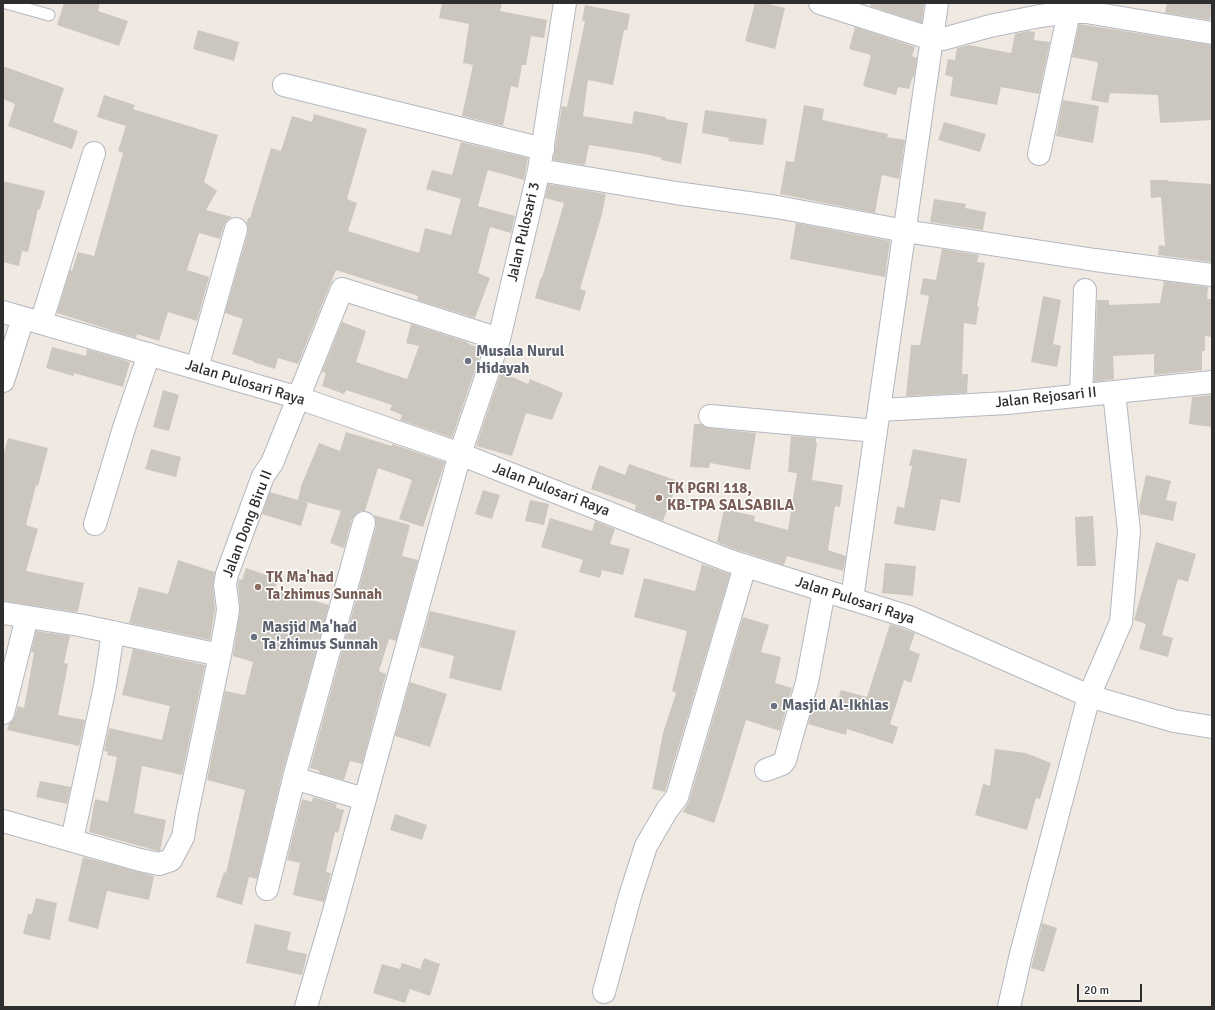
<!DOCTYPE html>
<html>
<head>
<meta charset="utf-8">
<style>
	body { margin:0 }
	#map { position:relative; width:1215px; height:1010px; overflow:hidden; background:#efe9e1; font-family:Signika,sans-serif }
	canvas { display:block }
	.frame { position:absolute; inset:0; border:4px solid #2e2e2e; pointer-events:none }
	.scale { position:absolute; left:1077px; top:984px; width:65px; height:18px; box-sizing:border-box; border:2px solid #2e2e2e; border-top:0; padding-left:5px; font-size:12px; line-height:14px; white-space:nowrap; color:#2e2e2e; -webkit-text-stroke:3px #fff; paint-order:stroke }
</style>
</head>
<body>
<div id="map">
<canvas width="1215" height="1010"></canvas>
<div class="frame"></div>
<div class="scale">20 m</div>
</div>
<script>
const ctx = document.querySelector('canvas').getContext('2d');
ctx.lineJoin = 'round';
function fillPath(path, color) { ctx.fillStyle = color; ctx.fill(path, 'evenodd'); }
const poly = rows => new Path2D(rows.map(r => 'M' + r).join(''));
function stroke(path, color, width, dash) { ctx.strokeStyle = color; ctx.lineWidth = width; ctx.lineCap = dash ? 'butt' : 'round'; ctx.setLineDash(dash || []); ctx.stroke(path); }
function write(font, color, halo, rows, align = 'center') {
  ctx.font = font + ' Signika,sans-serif'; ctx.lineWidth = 3; ctx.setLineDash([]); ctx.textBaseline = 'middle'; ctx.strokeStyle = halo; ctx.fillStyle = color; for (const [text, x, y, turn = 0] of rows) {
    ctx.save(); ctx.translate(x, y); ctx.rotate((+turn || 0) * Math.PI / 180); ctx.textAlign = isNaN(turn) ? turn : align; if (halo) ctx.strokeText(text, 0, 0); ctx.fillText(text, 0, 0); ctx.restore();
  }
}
fillPath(poly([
	[64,3,100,3,98,11,128,21,119,46,57,25],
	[442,3,502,3,500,11,547,20,544,38,531,36,526,65,522,65,518,88,511,86,503,126,462,116,473,65,463,63,469,24,439,18],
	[755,3,765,3,785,8,775,49,745,41],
	[871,3,924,3,922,23,870,6],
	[1167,3,1212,3,1210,20,1165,13],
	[585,5,630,14,627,30,624,30,613,85,588,80,583,116,632,124,634,111,666,117,666,119,688,123,681,164,661,160,662,158,645,154,589,145,585,165,553,160,562,106,567,107,585,21,582,21],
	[1079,24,1212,45,1212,120,1160,123,1158,95,1110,93,1108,103,1091,100,1098,64,1097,62,1072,57],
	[855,27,915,47,912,56,917,58,914,77,913,76,909,89,898,87,896,95,863,86,871,55,849,49],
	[198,30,239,42,234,61,193,49],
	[1028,31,1035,32,1034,40,1050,42,1039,94,1001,87,997,105,950,96,953,77,945,75,948,59,955,60,957,48,969,45,1011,53,1015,34],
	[3,66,64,88,53,122,78,131,72,149,8,126,15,104,3,99],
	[104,95,135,105,133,109,218,135,204,182,217,191,206,210,232,217,227,220,224,225,220,239,199,233,187,270,209,277,197,321,168,312,159,341,137,334,136,338,57,313,70,270,72,271,78,252,94,256,123,153,118,151,126,126,97,117],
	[1063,100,1099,106,1093,143,1056,136],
	[804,105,824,109,822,120,888,134,887,137,905,140,899,179,882,175,875,213,780,194,786,161,794,162],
	[705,110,767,119,763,145,728,141,729,138,702,133],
	[314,114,367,129,347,199,357,203,348,231,419,253,425,228,451,235,461,199,426,189,432,170,452,175,461,142,528,158,524,180,488,170,478,206,515,216,511,233,490,227,478,273,490,278,475,318,417,300,418,296,336,270,298,364,278,358,275,369,253,362,253,361,232,354,243,319,225,313,248,232,248,226,246,222,247,222,248,218,250,218,271,148,281,151,292,116,312,122],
	[944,122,986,134,980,152,938,140],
	[1150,180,1168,180,1168,181,1212,184,1211,262,1158,255,1159,245,1165,246,1161,197,1151,198],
	[3,181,45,191,40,210,38,209,28,252,22,251,19,266,3,262],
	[548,184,606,194,602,214,580,289,586,291,580,311,535,298,541,277,542,278,564,203,545,198],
	[934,199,966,204,965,208,986,212,983,230,930,222],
	[796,223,890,241,885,277,790,259],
	[942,249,979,255,977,262,985,263,977,307,979,307,976,325,964,323,962,374,968,374,967,393,906,396,911,345,920,345,929,296,920,294,923,278,936,280],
	[1164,281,1208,287,1207,299,1212,299,1212,337,1205,336,1205,351,1202,351,1202,370,1154,375,1154,354,1113,356,1114,379,1094,382,1097,300,1109,300,1109,305,1160,303],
	[1043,296,1061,300,1053,344,1061,346,1057,367,1031,362],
	[342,322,366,331,356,362,407,379,419,346,406,343,411,324,467,342,467,343,482,349,452,438,400,420,402,415,390,410,392,405,346,390,344,394,322,386,326,373,322,372],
	[52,347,86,356,87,349,130,362,123,387,74,373,73,376,46,368],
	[501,372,528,384,530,379,563,393,552,420,526,413,512,456,476,446],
	[163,390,179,395,169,431,153,427],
	[1212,395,1212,427,1189,424,1192,397],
	[694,424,701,424,709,428,756,433,750,470,710,463,709,468,690,467],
	[346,432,392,446,392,444,445,462,423,527,399,519,412,480,378,468,365,511,360,511,356,514,352,519,344,548,330,543,341,511,298,500,301,486,319,443,340,451],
	[791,436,816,438,816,443,817,443,812,480,843,485,840,507,835,506,828,550,846,556,843,571,787,556,784,565,734,549,717,542,724,509,755,516,754,521,788,530,797,473,788,472],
	[8,438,48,448,38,486,36,485,26,525,38,529,26,571,84,583,78,611,76,612,3,601,3,456],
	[151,449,181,457,176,477,145,469],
	[913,449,967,459,960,503,941,499,935,531,894,524,897,506,904,508,912,466,909,466],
	[629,464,678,481,663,521,635,510,636,505,591,489,599,465,625,475],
	[1146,475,1171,481,1166,500,1177,502,1173,521,1140,514,1139,507],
	[483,490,500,495,492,519,475,514],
	[270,492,308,503,301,526,262,514],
	[530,500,549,504,544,525,525,521],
	[374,515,410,525,402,556,418,560,396,641,389,639,379,671,386,674,362,764,350,761,344,780,319,773,320,771,310,768,376,526,376,520],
	[1093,516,1096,566,1077,566,1075,517],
	[550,518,592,531,595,521,615,529,610,544,630,549,623,575,602,570,600,578,579,572,583,560,541,547],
	[1156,542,1196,554,1188,582,1178,579,1162,635,1173,638,1168,657,1139,649,1146,624,1134,620],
	[178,560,215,572,213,586,215,609,210,640,129,623,139,587,168,594],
	[885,563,916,566,913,596,882,593],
	[702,564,730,574,665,792,652,789,663,733,676,693,672,691,687,631,634,617,644,578,695,591],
	[246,568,278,579,275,589,329,605,282,775,257,879,249,877,242,905,216,897,224,872,226,873,245,790,207,780,225,691,245,695,253,662,233,656,240,610,238,585,239,579,242,580],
	[430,611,516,631,501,691,449,678,454,656,420,647],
	[743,617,769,625,761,652,781,657,775,683,792,688,780,731,746,720,723,796,714,823,683,812,689,801],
	[890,624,915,633,909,650,920,654,911,683,904,680,890,724,898,727,893,744,847,729,846,735,808,724,814,703,835,710,841,690,867,697],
	[36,631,70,636,64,663,68,664,58,715,85,720,79,746,7,730,9,724,12,721,15,716,18,706,24,708,34,653,31,652],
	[133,649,205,665,182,775,142,766,134,813,166,820,160,851,158,851,89,832,95,799,108,802,117,757,107,755,108,752,104,751,109,728,162,740,170,706,122,695],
	[410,682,447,694,430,747,395,736],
	[995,749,1026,753,1051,763,1040,799,1036,798,1027,830,975,815,983,784,990,786],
	[40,781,71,787,67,804,36,797],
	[313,797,337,804,336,808,344,810,338,833,335,832,326,872,331,873,324,902,293,895,300,863,287,860,302,799,312,802],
	[395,814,427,825,422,840,390,830],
	[83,857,154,876,149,900,107,891,98,929,68,921],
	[36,898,57,903,50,940,23,934,28,914,32,914],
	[1042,923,1057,928,1044,972,1031,968],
	[255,924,291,932,287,950,307,954,302,975,246,963],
	[424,958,440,964,430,996,410,989,405,1003,373,993,382,964,400,969,402,963,420,969]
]), '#cbc7bf');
const lane = poly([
	[6,3,49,15]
]);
const street = poly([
	[820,3,932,39,943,39,990,26,1040,16,1069,12,1086,12,1212,33],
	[284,85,543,149],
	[1039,154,1069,12],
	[539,170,676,193,777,207,905,231,1095,260,1212,275],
	[3,312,299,398,460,454,730,561,909,617,1089,696,1174,721,1212,727],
	[41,323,94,153],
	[197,368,236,229],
	[3,381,23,318],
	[1081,395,1085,290],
	[879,410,1007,403,1212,382],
	[710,416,876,431],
	[95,524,124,428,149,354],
	[852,599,937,3],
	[3,613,79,625,220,655],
	[3,713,27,617],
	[766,770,782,764,785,760,807,682,824,591],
	[294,778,364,799],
	[3,821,140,860,159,864,171,860,183,837,187,813,220,655,227,617,228,609,225,585,227,574,263,476,272,463,342,289,499,339],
	[72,840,105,686,113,632],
	[267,889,294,778,364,523],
	[604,992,630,896,646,846,667,810,677,797,745,566],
	[306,1007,333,915,460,454,499,339,539,170,565,3],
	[1009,1007,1021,954,1089,696,1121,622,1129,531,1114,392]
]);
stroke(lane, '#b4b7c1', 13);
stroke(street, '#b4b7c1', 24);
stroke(lane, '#fff', 11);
stroke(street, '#fff', 22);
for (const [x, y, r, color] of [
	[468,361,4,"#6b7280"],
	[659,498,4,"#8d6e63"],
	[258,587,4,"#8d6e63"],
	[254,637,4,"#6b7280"],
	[774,706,4,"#6b7280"]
]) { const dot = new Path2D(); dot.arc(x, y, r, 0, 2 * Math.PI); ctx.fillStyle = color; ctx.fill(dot); stroke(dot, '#fff', 1.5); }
write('15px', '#2e2e2e', '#fff', [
	["Jalan Pulosari 3",524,232,-77],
	["Jalan Pulosari Raya",245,383,17],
	["Jalan Rejosari II",1046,398,-6],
	["Jalan Pulosari Raya",551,490,21],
	["Jalan Dong Biru II",248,524,-69],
	["Jalan Pulosari Raya",855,601,18]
]);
write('bold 15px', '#5b616d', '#fff', [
	["Musala Nurul",476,352],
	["Hidayah",476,369],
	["Masjid Ma'had",262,628],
	["Ta'zhimus Sunnah",262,645],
	["Masjid Al-Ikhlas",782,706]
], 'left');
write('bold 15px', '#785e54', '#fff', [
	["TK PGRI 118,",667,489],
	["KB-TPA SALSABILA",667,506],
	["TK Ma'had",266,578],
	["Ta'zhimus Sunnah",266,595]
], 'left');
</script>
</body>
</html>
